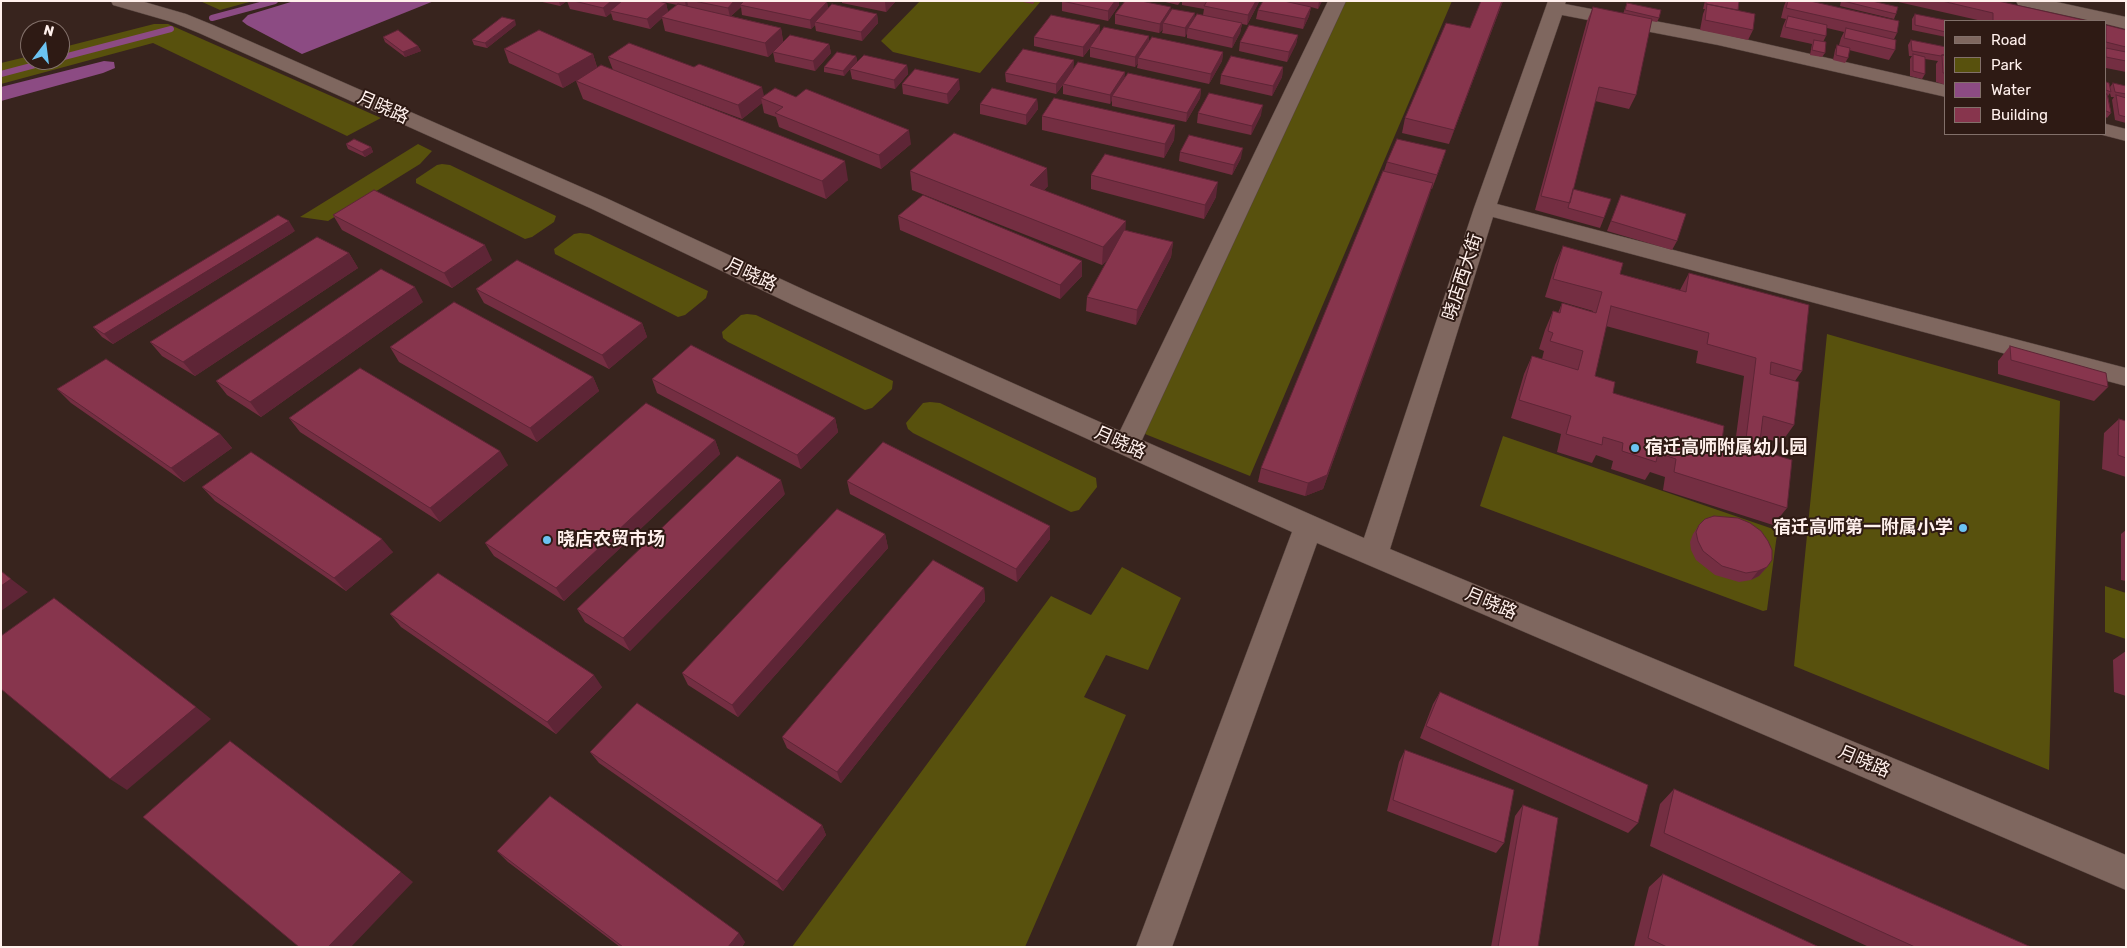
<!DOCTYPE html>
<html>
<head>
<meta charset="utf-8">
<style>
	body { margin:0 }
	#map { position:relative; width:2127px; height:948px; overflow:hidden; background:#38241e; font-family:Rubik,sans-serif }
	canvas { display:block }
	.frame { position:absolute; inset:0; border:2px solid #fff0ec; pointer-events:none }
	.legend { position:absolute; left:1944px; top:20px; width:162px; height:115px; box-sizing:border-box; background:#2e1a14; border:1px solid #82706a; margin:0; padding:6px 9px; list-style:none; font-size:15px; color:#fff0ec }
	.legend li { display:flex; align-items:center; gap:10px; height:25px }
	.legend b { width:25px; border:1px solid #82706a }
	.north { position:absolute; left:20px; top:20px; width:50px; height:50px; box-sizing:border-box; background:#2e1a14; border:1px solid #82706a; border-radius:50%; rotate:15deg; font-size:14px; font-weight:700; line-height:20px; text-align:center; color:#fff0ec }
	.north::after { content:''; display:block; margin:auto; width:18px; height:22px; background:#6bc3f2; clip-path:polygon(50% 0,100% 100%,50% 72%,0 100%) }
</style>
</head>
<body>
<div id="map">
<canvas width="2127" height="948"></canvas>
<div class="frame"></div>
<ul class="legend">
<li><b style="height:6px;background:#7f675f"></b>Road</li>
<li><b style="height:14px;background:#58510d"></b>Park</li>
<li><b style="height:14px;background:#8c4b83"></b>Water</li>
<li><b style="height:14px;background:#87354d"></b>Building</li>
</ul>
<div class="north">N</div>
</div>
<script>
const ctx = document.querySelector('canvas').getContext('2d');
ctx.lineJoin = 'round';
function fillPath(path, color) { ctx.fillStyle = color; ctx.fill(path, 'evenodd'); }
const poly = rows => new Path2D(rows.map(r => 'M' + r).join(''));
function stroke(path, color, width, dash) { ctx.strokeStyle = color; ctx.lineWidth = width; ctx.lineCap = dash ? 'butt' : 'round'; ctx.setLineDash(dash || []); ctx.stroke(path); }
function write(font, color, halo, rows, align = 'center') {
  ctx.font = font + ' Rubik,"Noto Sans SC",sans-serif'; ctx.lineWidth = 4; ctx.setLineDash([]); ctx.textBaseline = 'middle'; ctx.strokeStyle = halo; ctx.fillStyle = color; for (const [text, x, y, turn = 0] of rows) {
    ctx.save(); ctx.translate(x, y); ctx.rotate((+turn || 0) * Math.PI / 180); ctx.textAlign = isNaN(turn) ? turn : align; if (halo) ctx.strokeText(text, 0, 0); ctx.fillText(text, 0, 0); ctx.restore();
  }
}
fillPath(poly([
	[200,1,253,1,220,10],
	[920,1,1041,1,980,73,893,52,881,41],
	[1344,1,1452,1,1250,476,1140,432],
	[154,24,168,24,381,118,347,136,153,43,1,84,1,63,30,56,30,60,60,60,60,48],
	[418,144,432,151,420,164,328,221,300,217],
	[442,164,450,165,556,216,554,222,532,237,525,239,416,183,416,179,437,165],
	[580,233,589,234,708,291,706,298,685,315,678,317,555,254,554,249,574,234],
	[747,314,756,315,893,381,892,389,872,408,865,410,728,342,723,338,722,332,741,315],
	[1827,334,2060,401,2049,770,1794,666],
	[930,402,940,403,1096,478,1097,487,1079,510,1071,512,913,433,908,429,906,423,923,403],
	[1503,436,1773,529,1777,534,1767,610,1763,611,1480,506],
	[1122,567,1181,598,1148,670,1106,655,1084,697,1126,715,1025,947,792,947,1051,596,1091,615],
	[2105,586,2126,593,2126,639,2105,632]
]), '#58510d');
fillPath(poly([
	[294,1,434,1,302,54,247,25,242,21,248,15],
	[104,61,114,62,115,68,103,73,1,101,1,87]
]), '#8c4b83');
stroke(poly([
	[212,18,275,1],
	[60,58,171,29],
	[1,74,54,60]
]), '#8c4b83', 6);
const minor = poly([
	[111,1,141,1,186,14,213,25,606,198,811,293,1120,431,1328,1,1346,1,1142,440,1364,538,1474,208,1548,1,1566,1,1565,4,1718,33,1946,85,1946,97,1718,45,1562,15,1497,204,2126,368,2126,386,1493,217,1390,549,2126,855,2126,890,1317,543,1172,947,1136,947,1292,532,793,305,590,208,199,33,172,22,113,5,111,1],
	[2016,1,2052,1,2126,17,2126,29,2106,24,2106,21,2092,21,2018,5,2016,1],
	[2106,124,2126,129,2126,141,2099,134,2106,134,2106,124]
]);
stroke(minor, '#55433e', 1);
fillPath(minor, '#7f675f');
fillPath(poly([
	[538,1,567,1,560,6],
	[567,1,658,1,666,3,668,12,677,5,658,1,821,1,827,2,828,9,877,14,878,23,862,41,816,31,815,25,811,29,742,15,741,7,731,16,781,28,783,41,829,44,831,53,815,71,775,62,773,52,768,57,665,31,662,18,650,29,613,20,611,13,606,17,570,9],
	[842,1,896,1,886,12,842,3],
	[1018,1,1035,1,1033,4],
	[1062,1,1119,1,1119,5,1108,21,1062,11],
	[1161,1,1181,1,1178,5],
	[1182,1,1259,1,1258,4,1247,25,1242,24,1240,33,1232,48,1187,38,1187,33,1185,37,1162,33,1163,29,1159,33,1115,24,1115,14,1171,11,1194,18,1203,15,1204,9,1182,5],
	[1263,1,1322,1,1318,9,1311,7,1309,16,1303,29,1256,19,1258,10],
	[1481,1,1503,1,1449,144,1402,133,1405,118,1470,28],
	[1705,1,1739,1,1738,10,1753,30,1748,40,1700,30,1703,14,1705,9,1703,9],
	[1786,1,1810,1,1897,33,1894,39,1895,50,1889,60,1849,50,1848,58,1845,63,1833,60,1835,50,1837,45,1839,45,1841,38,1844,32,1827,28,1826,36,1823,42,1825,53,1822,57,1810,55,1812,44,1780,37,1783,26,1786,19,1781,18,1784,6],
	[1841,1,1872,1,1896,14,1894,19,1840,6],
	[1894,1,1998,1,2088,21,1982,21],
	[1627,3,1659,18,1657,22,1651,21,1636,95,1629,109,1595,101,1573,189,1604,218,1600,228,1535,210,1587,21,1593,7,1623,14],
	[1915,14,1946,21,1946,37,1912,30,1912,19],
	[516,25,487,48,474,45,472,40],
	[1100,25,1099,34,1149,36,1149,41,1223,52,1222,61,1209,84,1137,68,1138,63,1135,67,1090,57,1090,48,1083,57,1034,46,1034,37],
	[2106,25,2126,30,2126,72,2106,68],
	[1298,35,1296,44,1287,62,1239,51,1240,42],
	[383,37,418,46,421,51,405,57,385,42],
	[1911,40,1946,47,1946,85,1936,82,1936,64,1938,61,1925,59,1925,74,1922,79,1910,76,1910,59,1912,56,1909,56,1908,45],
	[504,49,593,54,597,67,613,70,608,57,764,96,911,144,881,169,779,127,776,117,764,113,762,103,742,119,664,90,848,180,826,199,583,99,576,81,585,75,563,88,509,63],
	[856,56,857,61,844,76,824,72,824,67],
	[1074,60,1073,69,1125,72,1124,77,1201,89,1200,98,1186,122,1112,106,1112,100,1110,104,1063,94,1063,85,1056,94,1006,82,1005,73],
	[907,65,908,74,895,89,852,79,850,69],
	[1283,67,1282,77,1272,96,1220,84,1221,75],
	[2106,82,2110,87,2113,83,2126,86,2126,123,2115,120,2112,100,2114,97,2111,97,2110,93,2108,96,2111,113,2107,118,2106,117],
	[902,84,960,89,948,104,903,94],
	[1037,99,1038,109,1026,125,980,114,980,104],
	[1198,113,1261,115,1251,135,1197,123],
	[1042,116,1175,125,1174,140,1164,158,1042,130],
	[346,144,371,147,373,152,365,157,348,149],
	[1446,150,1441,165,1432,189,1431,189,1323,489,1305,496,1258,482,1261,468,1384,171,1387,162],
	[1180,152,1241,158,1232,175,1179,161],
	[910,171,1048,186,1044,190,1125,230,1173,242,1171,257,1136,325,1086,311,1087,297,1108,259,1102,265,912,190],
	[1091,175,1216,197,1204,219,1091,189],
	[1621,195,1677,241,1672,250,1607,231],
	[333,215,492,260,452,288,342,230],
	[898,216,1082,276,1060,299,900,230],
	[295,231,113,344,102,337,93,327],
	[1563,246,1620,274,1680,290,1689,273,1802,371,1795,381,1794,425,1781,443,1760,437,1759,450,1787,508,1773,525,1663,490,1665,477,1650,472,1645,480,1611,469,1613,461,1596,455,1592,463,1557,452,1561,434,1511,418,1524,374,1532,356,1542,359,1544,351,1539,349,1545,330,1553,311,1558,313,1562,303,1593,312,1593,311,1545,297,1555,265],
	[1606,326,1698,351,1696,363,1744,376,1735,444,1722,440,1613,393,1595,376],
	[349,253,358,268,195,376,162,356,150,342],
	[476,289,642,323,647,337,609,369,484,303],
	[423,302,261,417,227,395,216,381],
	[2010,346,2108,387,2094,401,1998,374,1998,361],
	[390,347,593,377,599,391,537,442,399,362],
	[652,379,835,418,838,432,801,469,657,393],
	[57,389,220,434,232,448,184,482,71,403],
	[289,418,508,465,440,522,300,432],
	[2119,419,2126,421,2126,477,2102,469,2104,433],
	[715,440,720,454,564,601,494,556,485,543],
	[847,481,1050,526,1050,539,1017,582,850,494],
	[202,487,393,552,346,591,215,501],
	[785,494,630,651,585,622,577,609],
	[1699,525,1767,567,1759,576,1751,580,1739,582,1715,575,1696,560,1691,550,1690,542,1693,534],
	[2126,530,2126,581,2121,580,2121,534],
	[885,534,888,548,738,717,688,685,682,673],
	[984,588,985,601,841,783,787,748,782,737],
	[390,614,602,687,556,734,401,627],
	[2126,651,2126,696,2114,692,2113,660],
	[1440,692,1638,823,1628,833,1420,738,1433,704],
	[1405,750,1504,843,1496,853,1387,811,1399,762],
	[590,752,822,825,826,835,783,891,599,763],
	[1674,789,2031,947,1869,947,1650,846,1660,804],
	[1523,805,1538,947,1491,947,1515,816],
	[497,851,745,942,742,947,620,947,508,862],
	[1663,874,1819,947,1634,947,1649,887]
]), '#742e42');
fillPath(poly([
	[559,1,567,1,560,6],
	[611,1,625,1,610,11,611,13,606,17,603,8],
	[685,1,687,1,688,5,686,7],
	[734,1,746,1,740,5,741,7,730,17,728,8],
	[886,1,896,1,886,12,885,2],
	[1115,1,1119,1,1119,5,1108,21,1108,11],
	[1256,1,1259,1,1258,4,1247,25,1248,15],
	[1319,1,1322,1,1318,9],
	[1502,1,1503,1,1449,144,1454,130],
	[827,2,828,12,815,22,815,25,811,29,810,20],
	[666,3,668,12,661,17,662,18,650,29,647,19],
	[1171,7,1170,17,1163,23,1163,29,1159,33,1160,24],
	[1311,7,1309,16,1303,29,1305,19],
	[1195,13,1194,23,1188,28,1187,33,1185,37,1185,28],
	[877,14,878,23,862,41,861,32],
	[515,20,516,25,487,48,485,43],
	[1242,23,1240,33,1232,48,1233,38],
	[1100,25,1099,35,1083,57,1083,47],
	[781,28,783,42,768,57,765,43],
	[1298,35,1296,44,1287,62,1289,52],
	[1149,36,1149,46,1138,58,1138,63,1135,67,1135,57],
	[829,44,831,53,815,71,813,61],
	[418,46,421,51,405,57,403,52],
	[1223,52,1222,61,1209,84,1211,74],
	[593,54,597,68,563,88,558,74],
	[856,56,857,61,844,76,843,71],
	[1074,60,1073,70,1056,94,1056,84],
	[907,65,908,74,895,89,894,80],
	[1283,67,1282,77,1272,96,1273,86],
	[1125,72,1124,82,1112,96,1112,100,1110,104,1110,95],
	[959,79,960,89,948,104,947,94],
	[762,87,765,100,761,98,762,103,742,119,738,105],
	[1201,89,1200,98,1186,122,1187,113],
	[1037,99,1038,109,1026,125,1026,115],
	[1263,105,1261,115,1251,135,1252,126],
	[1175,125,1174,140,1164,158,1165,144],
	[909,130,911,144,881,169,879,155],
	[371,147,373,152,365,157,362,152],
	[1243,148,1241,158,1232,175,1234,165],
	[845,161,848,180,826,199,822,181],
	[1047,168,1048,186,1031,204,1030,185],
	[1218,182,1216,197,1204,219,1205,205],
	[1433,183,1429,197,1323,489,1305,496,1308,483],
	[289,221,295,231,113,344,104,334],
	[1126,221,1125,240,1102,265,1103,247],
	[1173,242,1171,257,1136,325,1137,310],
	[485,245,492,260,452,288,444,273],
	[349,253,358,268,195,376,183,362],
	[1082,261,1082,276,1060,299,1060,285],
	[415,287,423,302,261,417,250,402],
	[642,323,647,337,609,369,602,355],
	[593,377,599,391,537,442,530,428],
	[835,418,838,432,801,469,797,455],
	[220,434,232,448,184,482,171,468],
	[715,440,720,454,564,601,556,588],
	[500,451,508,465,440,522,430,508],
	[781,480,785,494,630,651,623,638],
	[1050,526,1050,539,1017,582,1016,569],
	[885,534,888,548,738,717,732,705],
	[382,539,393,552,346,591,334,578],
	[1767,567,1759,576,1751,580,1758,571],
	[11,579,28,592,1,611,1,586],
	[984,588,985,601,841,783,837,772],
	[594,675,602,687,556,734,547,722],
	[196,707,211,719,127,790,110,779],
	[822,825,826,835,783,891,777,881],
	[401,872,413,882,351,947,328,947],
	[739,933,745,942,742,947,728,947]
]), '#5e2536');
const building = poly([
	[574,1,611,1,603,8,574,1],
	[622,1,658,1,666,3,647,19,610,11,622,1],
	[694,1,734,1,728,8,694,1],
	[744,1,821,1,827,2,810,20,740,5,744,1],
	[1062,1,1115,1,1108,11,1062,1],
	[1125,1,1141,1,1171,7,1160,24,1115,14,1125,1],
	[1207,1,1256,1,1248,15,1204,6,1207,1],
	[1263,1,1284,1,1311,7,1305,19,1258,10,1263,1],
	[1481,1,1502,1,1454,130,1405,118,1446,23,1470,28,1481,1],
	[1706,1,1739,1,1738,10,1706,4,1706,1],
	[1788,1,1810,1,1899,21,1897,33,1786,8,1788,1],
	[1843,1,1872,1,1898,7,1896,14,1843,1],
	[1942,1,1998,1,2088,21,1993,21,1993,13,1942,1],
	[1627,3,1661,10,1659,18,1625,10,1627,3],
	[678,4,781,28,765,43,661,17,678,4],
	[832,4,877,14,861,32,815,22,832,4],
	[1707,4,1755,14,1753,30,1705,20,1707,4],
	[1593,7,1652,19,1636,95,1599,87,1570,203,1541,196,1593,7],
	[1172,9,1195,13,1185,28,1163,23,1172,9],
	[1197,14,1242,23,1233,38,1188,28,1197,14],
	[1915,14,1950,21,1946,21,1946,32,1915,25,1915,14],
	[1051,15,1100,25,1083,47,1034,37,1051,15],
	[1788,16,1827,25,1826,36,1785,27,1788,16],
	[502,17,515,20,485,43,472,40,502,17],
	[1249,25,1298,35,1289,52,1240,42,1249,25],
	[2106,25,2126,30,2126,47,2106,42,2106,25],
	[1104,27,1149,36,1135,57,1090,47,1104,27],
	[1846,28,1896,40,1895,50,1844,38,1846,28],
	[398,30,418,46,403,52,383,37,398,30],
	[539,30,593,54,558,74,504,49,539,30],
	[790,35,829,44,813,61,773,52,790,35],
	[1152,37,1223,52,1211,74,1138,58,1152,37],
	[1814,40,1826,42,1825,53,1812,50,1814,40],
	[1911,40,1946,47,1946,55,1942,55,1941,56,1912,51,1911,40],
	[629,43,694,67,699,64,762,87,738,105,608,57,629,43],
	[1837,45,1850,48,1848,58,1836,55,1837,45],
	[2106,48,2126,52,2126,61,2106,57,2106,48],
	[1023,49,1074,60,1056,84,1005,73,1023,49],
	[837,52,856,56,843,71,824,67,837,52],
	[1913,54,1925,57,1925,74,1913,71,1913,54],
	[864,55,907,65,894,80,850,69,864,55],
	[1942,55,1946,55,1946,73,1943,73,1942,55],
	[1231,56,1283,67,1273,86,1221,75,1231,56],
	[1078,62,1125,72,1110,95,1063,84,1078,62],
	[601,65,845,161,822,181,576,81,601,65],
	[915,69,959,79,947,94,902,84,915,69],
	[1128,73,1201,89,1187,113,1112,96,1128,73],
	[2106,82,2109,83,2111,92,2106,90,2106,82],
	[2113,83,2126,86,2126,94,2115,92,2113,83],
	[775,88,796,97,806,89,909,130,879,155,775,113,783,107,761,98,775,88],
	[992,88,1037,99,1026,115,980,104,992,88],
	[1209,93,1263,105,1252,126,1198,113,1209,93],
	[2106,94,2107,94,2111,113,2106,111,2106,94],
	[2116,95,2126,98,2126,117,2119,115,2116,95],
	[1054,98,1175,125,1165,144,1042,116,1054,98],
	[954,133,1047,168,1030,185,1126,221,1103,247,910,171,954,133],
	[1189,135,1243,148,1234,165,1180,152,1189,135],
	[354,139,371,147,362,152,346,144,354,139],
	[1397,139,1446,150,1437,175,1387,162,1397,139],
	[1105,154,1218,182,1205,205,1091,175,1105,154],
	[1383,171,1433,183,1327,475,1308,483,1261,468,1383,171],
	[1573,189,1611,199,1604,218,1568,208,1573,189],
	[374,190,485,245,444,273,333,215,374,190],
	[923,195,1082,261,1060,285,898,216,923,195],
	[1621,195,1686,214,1677,241,1611,221,1621,195],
	[278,215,289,221,104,334,93,327,278,215],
	[1124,230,1173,242,1137,310,1087,297,1124,230],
	[317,237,349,253,183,362,150,342,317,237],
	[1563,246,1623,263,1620,274,1686,292,1689,273,1809,305,1802,371,1771,362,1770,374,1799,382,1794,425,1763,416,1759,450,1792,460,1787,508,1674,472,1676,459,1658,453,1656,462,1622,451,1623,443,1603,437,1602,445,1566,434,1571,416,1519,400,1532,356,1578,370,1583,351,1550,341,1553,333,1548,331,1553,311,1560,313,1562,303,1596,313,1602,292,1553,279,1563,246],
	[1611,306,1709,333,1707,344,1756,358,1745,447,1722,440,1724,426,1613,393,1615,382,1595,376,1611,306],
	[517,260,642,323,602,355,476,289,517,260],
	[381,269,415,287,250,402,216,381,381,269],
	[454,302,593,377,530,428,390,347,454,302],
	[691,345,835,418,797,455,652,379,691,345],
	[2010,346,2106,373,2108,387,2011,360,2010,346],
	[106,359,220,434,171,468,57,389,106,359],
	[360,368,500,451,430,508,289,418,360,368],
	[646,403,715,440,556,588,485,543,646,403],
	[2119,419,2126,421,2126,458,2118,455,2119,419],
	[883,442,1050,526,1016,569,847,481,883,442],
	[251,452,382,539,334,578,202,487,251,452],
	[737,456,781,480,623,638,577,609,737,456],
	[837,509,885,534,732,705,682,673,837,509],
	[1714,516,1738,518,1750,523,1761,531,1768,541,1772,550,1772,560,1767,567,1758,571,1746,573,1722,566,1703,551,1698,541,1696,532,1699,525,1705,519,1714,516],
	[933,560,984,588,837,772,782,737,933,560],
	[1,571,11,579,1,586,1,571],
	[438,573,594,675,547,722,390,614,438,573],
	[54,598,196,707,110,779,1,689,1,636,54,598],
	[1440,692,1648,785,1638,823,1426,726,1440,692],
	[637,703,822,825,777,881,590,752,637,703],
	[230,741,401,872,328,947,299,947,143,817,230,741],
	[1405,750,1514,790,1504,843,1393,800,1405,750],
	[1674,789,2031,947,1915,947,1664,833,1674,789],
	[550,796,739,933,728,947,623,947,497,851,550,796],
	[1523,805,1558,818,1538,947,1498,947,1523,805],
	[1663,874,1819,947,1667,947,1648,938,1663,874]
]);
fillPath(building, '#87354d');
stroke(building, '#5e2536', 1);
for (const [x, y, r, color] of [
	[1635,448,5,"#6bc3f2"],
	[1963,528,5,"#6bc3f2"],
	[547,540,5,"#6bc3f2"]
]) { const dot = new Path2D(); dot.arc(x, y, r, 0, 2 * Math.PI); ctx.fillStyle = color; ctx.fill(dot); stroke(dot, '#2e1a14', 2); }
write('18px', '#fff0ec', '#2e1a14', [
	["月晓路",383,108,24],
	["月晓路",751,275,25],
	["晓店西大街",1463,277,-72],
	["月晓路",1120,443,24],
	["月晓路",1491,604,23],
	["月晓路",1864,762,23]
]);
write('bold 18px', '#fff0ec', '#2e1a14', [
	["宿迁高师附属幼儿园",1645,448],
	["宿迁高师第一附属小学",1953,528,"right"],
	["晓店农贸市场",557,540]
], 'left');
</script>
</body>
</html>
